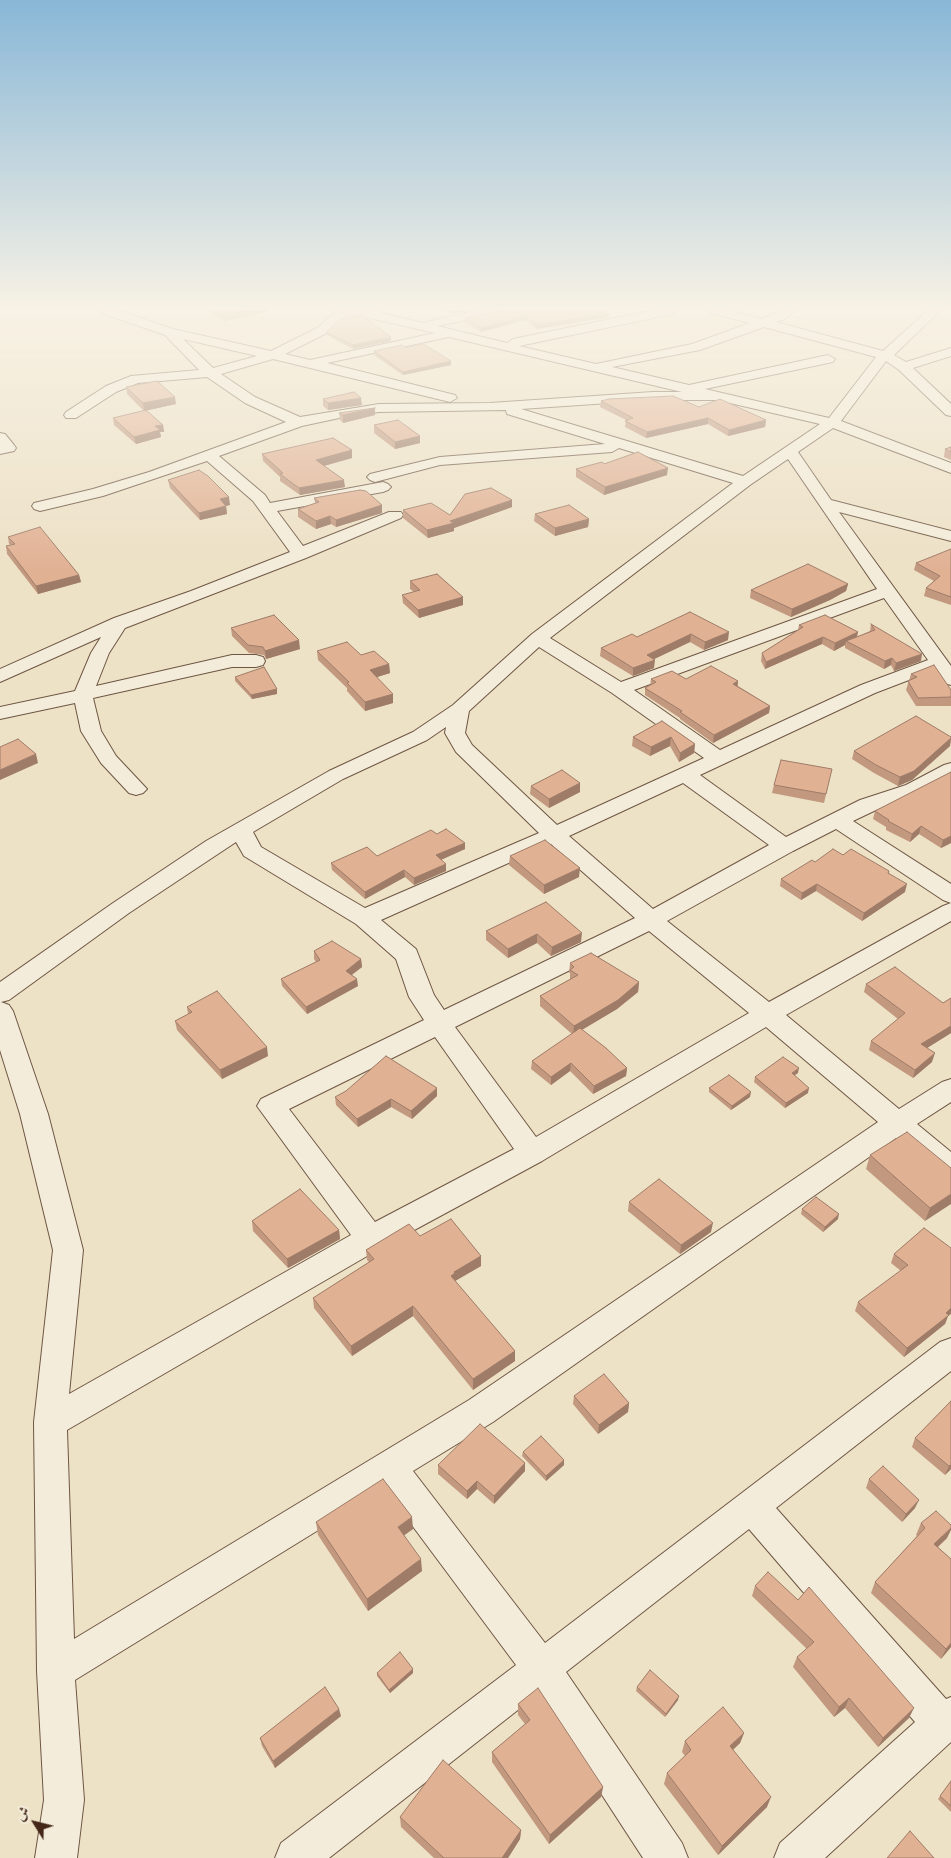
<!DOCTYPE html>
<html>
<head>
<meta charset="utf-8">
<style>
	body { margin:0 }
	#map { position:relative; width:951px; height:1858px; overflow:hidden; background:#ede1c6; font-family:"IM FELL French Canon",Amiri,serif }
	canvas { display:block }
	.north { position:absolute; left:10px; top:1798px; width:50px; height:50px; -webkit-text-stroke:4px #f3ecda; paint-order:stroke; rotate:306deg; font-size:14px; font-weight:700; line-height:20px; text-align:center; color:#442717 }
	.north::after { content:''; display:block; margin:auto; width:18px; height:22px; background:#442717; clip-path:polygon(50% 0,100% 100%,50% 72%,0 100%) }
</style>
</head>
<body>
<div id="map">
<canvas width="951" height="1858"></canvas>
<div class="north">ش</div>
</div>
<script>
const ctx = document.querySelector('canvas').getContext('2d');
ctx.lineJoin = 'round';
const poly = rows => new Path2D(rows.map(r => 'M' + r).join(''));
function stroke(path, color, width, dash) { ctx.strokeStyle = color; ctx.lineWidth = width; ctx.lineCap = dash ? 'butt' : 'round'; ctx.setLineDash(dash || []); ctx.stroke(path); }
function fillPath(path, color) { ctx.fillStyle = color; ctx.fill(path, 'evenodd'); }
const street = poly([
	[99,310,118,310,173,329,271,351,319,327,337,310,369,310,423,323,478,310,503,310,497,314,437,326,507,343,513,339,654,310,679,310,673,314,519,346,596,364,692,344,750,323,710,313,708,310,729,310,762,319,781,310,795,310,785,319,776,322,883,351,928,310,941,310,894,355,906,362,951,348,951,356,913,368,951,404,951,416,946,415,899,370,886,361,841,421,951,463,951,473,833,428,798,452,831,500,951,531,951,541,839,512,951,666,951,685,944,683,935,670,875,693,700,775,786,837,860,800,906,785,944,765,951,763,951,777,920,793,876,810,853,821,951,884,951,903,943,900,836,829,793,851,667,921,769,1002,943,906,951,903,951,921,786,1015,899,1109,942,1082,951,1079,951,1102,917,1124,951,1152,951,1179,941,1176,896,1138,493,1422,413,1471,545,1643,940,1342,951,1338,951,1371,776,1508,946,1699,951,1697,951,1742,825,1858,774,1858,780,1843,915,1722,749,1529,566,1672,682,1843,688,1858,643,1858,537,1695,329,1858,275,1858,281,1843,516,1665,385,1489,75,1680,84,1800,77,1858,35,1858,44,1800,37,1671,34,1422,53,1250,20,1114,0,1050,0,982,113,903,206,841,329,771,413,732,453,705,532,634,733,483,619,448,612,452,440,465,375,482,370,480,367,477,370,474,440,457,605,444,507,414,506,410,379,412,353,415,302,426,219,456,265,495,270,503,383,482,388,484,391,487,388,490,383,492,277,511,303,546,389,512,401,512,403,515,401,518,306,558,125,628,109,653,96,686,232,655,256,655,263,657,265,661,263,665,256,667,232,667,93,698,101,731,116,756,147,789,143,793,136,795,129,793,101,763,81,731,75,703,0,719,0,707,75,691,91,653,101,637,0,682,0,669,114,618,191,591,290,552,253,501,207,461,103,496,40,511,34,509,32,506,34,503,93,489,149,472,286,422,245,403,207,377,138,383,116,392,76,418,66,418,64,415,66,412,106,386,131,376,199,370,165,335,101,313,99,310],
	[348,313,352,314,435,333,310,360,285,354,327,333,348,313],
	[764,327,876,357,829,418,705,389,833,362,835,359,828,355,689,385,612,367,700,350,764,327],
	[449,337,682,392,653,392,490,403,379,404,300,417,255,397,221,374,273,359,450,402,457,398,455,395,327,363,449,337],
	[183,339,257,356,213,368,183,339],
	[653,400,717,400,820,424,743,476,521,409,653,400],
	[788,459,877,589,621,682,550,638,750,485,788,459],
	[884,598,928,660,861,685,720,750,634,690,884,598],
	[539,647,612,693,704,758,557,825,472,745,465,733,469,711,539,647],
	[446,727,445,733,456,752,539,833,365,908,261,847,253,832,343,779,427,740,446,727],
	[683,783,769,845,653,909,569,836,683,783],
	[236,842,244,856,356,924,396,959,409,997,424,1020,261,1099,257,1106,351,1235,69,1394,83,1250,48,1114,13,1011,9,1005,1,1002,9,1000,129,913,236,842],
	[551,844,635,918,444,1010,434,995,416,949,381,920,551,844],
	[649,931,749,1013,536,1137,455,1027,649,931],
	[766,1027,878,1122,469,1400,74,1639,67,1430,381,1248,542,1161,766,1027],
	[435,1037,514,1149,375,1222,289,1109,435,1037],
	[0,433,5,434,14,445,16,448,14,451,0,454,0,433]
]);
stroke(street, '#6e5643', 2);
fillPath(street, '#f3ecda');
fillPath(poly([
	[207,310,267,310,267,312,225,321],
	[444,310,469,310,451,314],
	[610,313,609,317,537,329,525,320,481,332,465,322,465,318],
	[326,332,391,341,353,349,327,335],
	[405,348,451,361,451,365,403,375,374,355,374,351],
	[126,387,176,404,144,411,127,394],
	[323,399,362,405,328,410,323,406],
	[601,401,699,407,766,420,765,427,728,436,708,424,646,438,625,427,626,420,600,407],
	[375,408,375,415,343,423,340,420,339,413],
	[113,418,163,425,164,432,160,432,161,437,136,444,114,425],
	[374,425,420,443,395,449,374,433],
	[951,447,951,460,944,457,945,449],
	[352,450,352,458,324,466,345,487,300,495,280,481,280,477,263,461,262,454],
	[604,464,667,475,604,495,576,477,576,469],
	[168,480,230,505,226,506,227,514,200,520,170,488],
	[314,498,382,505,382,513,336,527,331,524,316,529,298,517,298,509,315,503],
	[512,500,512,507,454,528,454,531,428,538,403,518,403,510,450,515],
	[535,514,589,519,588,527,555,536,534,521],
	[8,537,79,575,81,582,38,594,7,554,6,546,11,545,9,544],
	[951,549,951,605,924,596,926,588,934,581,914,570,916,563],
	[410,581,463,597,463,605,419,618,403,603,402,595,414,592,410,589],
	[848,584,846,591,830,600,791,617,750,598,751,590],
	[690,612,728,640,704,650,690,642,654,659,654,668,633,676,600,656,601,648,637,637],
	[871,624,921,661,894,671,891,665,884,669,845,648,845,645,834,651,822,644,765,669,761,661,762,653,798,630,799,625,858,632,857,637,870,631],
	[231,628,300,649,266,659,264,655,249,653,232,636],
	[317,651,389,664,390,673,377,677,393,703,365,711,347,691,347,688,318,660],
	[911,674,951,690,951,706,916,706,906,690],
	[235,677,277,689,277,694,252,699,235,681],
	[651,679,686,679,738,681,738,686,770,706,769,713,713,743,680,719,680,718,645,695,645,688,650,686],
	[662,721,695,744,694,753,679,762,670,746,650,756,632,746,633,737],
	[951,737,950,746,912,780,898,786,874,773,852,759,854,751],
	[951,772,951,843,941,848,919,834,910,842,886,830,886,827,873,819,875,811],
	[830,778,824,803,772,793,774,785],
	[580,783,580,792,549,808,530,794,531,786],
	[437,834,465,849,441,860,446,864,446,871,414,885,405,877,365,899,332,870,331,863,377,856],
	[843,855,889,871,889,873,905,892,862,921,816,891,801,900,780,886,781,879,815,862],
	[510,856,579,877,544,894,509,865],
	[546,902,581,942,551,956,537,943,508,958,486,940,486,931],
	[314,951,361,959,362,967,352,975,358,986,307,1014,282,986,281,979,316,962,314,959],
	[570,963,639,982,638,992,617,1009,582,1030,627,1068,626,1076,593,1094,570,1071,551,1085,531,1069,532,1061,572,1034,540,1006,540,996,570,979,570,973,569,973],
	[866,984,943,1003,951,998,951,1033,927,1048,932,1062,913,1078,869,1050,871,1041,898,1019,864,992],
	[187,1007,268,1056,222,1079,177,1030,175,1021,188,1014],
	[798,1073,794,1075,808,1093,785,1108,754,1082,755,1077],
	[709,1088,750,1097,731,1110,709,1092],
	[437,1096,412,1119,391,1107,358,1127,336,1105,335,1097],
	[870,1155,951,1168,925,1221,866,1169],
	[629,1202,711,1232,680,1254,628,1211],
	[802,1209,838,1219,823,1232,801,1214],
	[252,1221,339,1230,340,1239,288,1268,253,1231],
	[924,1228,948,1316,945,1324,904,1357,855,1311,858,1302,901,1271,891,1263,894,1254],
	[420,1236,481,1256,481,1266,455,1281,515,1351,515,1361,473,1390,413,1316,352,1356,314,1308,313,1298,369,1262,367,1260,366,1250],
	[574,1396,629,1403,628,1412,598,1434,573,1404],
	[951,1401,951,1469,945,1475,912,1447,915,1438],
	[523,1452,564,1465,546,1481,522,1456],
	[438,1465,525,1471,494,1504,477,1489,467,1499,438,1474],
	[869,1479,915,1508,902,1522,866,1488],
	[316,1522,413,1529,404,1535,422,1571,368,1611,318,1535],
	[921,1523,947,1538,938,1547,951,1559,951,1647,941,1659,871,1593,875,1582,917,1536,916,1535],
	[755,1586,909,1718,878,1747,845,1708,834,1717,793,1667,797,1657,807,1649,752,1596],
	[413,1669,413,1673,390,1693,377,1676,377,1673],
	[637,1687,678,1700,665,1717,636,1691],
	[518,1704,603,1787,601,1797,549,1844,492,1762,492,1752,525,1724,518,1715],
	[341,1716,275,1768,262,1746,260,1738],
	[744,1733,740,1743,733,1750,767,1807,718,1855,664,1784,667,1773,685,1756,682,1752,685,1741],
	[951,1781,951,1812,938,1799],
	[400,1817,521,1830,520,1839,508,1858,434,1858,401,1827]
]), '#c2987f');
fillPath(poly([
	[247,310,267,310,267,312,225,321,225,315],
	[451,310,469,310,451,314],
	[610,313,609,317,537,329,537,325],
	[525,316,525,320,481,332,481,328],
	[391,337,391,341,353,349,353,345],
	[451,361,451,365,403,375,403,372],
	[175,397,176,404,144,411,143,403],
	[361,398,362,405,328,410,328,403],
	[375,408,375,415,343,423,343,415],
	[708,418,708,424,646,438,647,432],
	[766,420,765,427,728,436,729,430],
	[163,425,164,432,160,432,161,437,136,444,134,437,155,426],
	[420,436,420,443,395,449,395,442],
	[352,450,352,458,316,468,316,460],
	[668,468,667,475,604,495,605,487],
	[344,480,345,487,300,495,299,488],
	[229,497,230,505,221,507,220,499],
	[512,500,512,507,454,528,454,531,428,538,427,530,450,521],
	[382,505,382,513,336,527,336,520],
	[226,506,227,514,200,520,199,513],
	[330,516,331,524,316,529,316,521],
	[589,519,588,527,555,536,555,528],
	[79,575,81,582,38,594,36,586],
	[848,584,846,591,830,600,791,617,792,609],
	[463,597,463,605,419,618,418,610],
	[729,632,728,640,704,650,705,642],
	[858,632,856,639,846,641,845,645,834,651,835,643],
	[691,634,690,642,646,663,647,655],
	[823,637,822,644,765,669,766,662],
	[299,640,300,649,266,659,265,651],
	[922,654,921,661,894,671,896,663],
	[892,658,891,665,884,669,885,661],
	[655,660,654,668,633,676,633,668],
	[389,664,390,673,371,679,370,670],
	[738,681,737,688,733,684],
	[277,689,277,694,252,699,251,695],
	[393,694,393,703,365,711,365,702],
	[770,706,769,713,713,743,714,735],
	[671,737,670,746,650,756,651,747],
	[951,738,950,746,912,780,898,786,900,777],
	[695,744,694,753,679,762,680,753],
	[36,754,38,763,0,780,0,770],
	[580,783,580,792,549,808,549,799],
	[921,826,919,834,910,842,912,834],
	[951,836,951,843,941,848,943,840],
	[465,843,465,849,436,862,436,855],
	[446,864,446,871,414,885,414,878],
	[580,868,579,877,544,894,544,885],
	[404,870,405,877,365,899,365,892],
	[817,884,816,891,801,900,802,893],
	[907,884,905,892,862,921,864,913],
	[582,933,581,942,551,956,552,947],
	[537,934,537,943,508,958,508,949],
	[361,959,362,967,347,978,346,971],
	[357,979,358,986,307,1014,306,1007],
	[639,982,638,992,617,1009,573,1035,574,1026],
	[951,1026,951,1033,919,1053,921,1044],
	[267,1047,268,1056,222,1079,220,1070],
	[935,1053,932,1062,913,1078,915,1070],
	[571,1063,570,1071,551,1085,551,1077],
	[627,1068,626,1076,593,1094,594,1086],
	[799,1068,798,1073,791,1078,792,1073],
	[437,1088,437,1096,412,1119,411,1111],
	[809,1088,808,1093,785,1108,786,1103],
	[751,1092,750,1097,731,1110,732,1106],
	[391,1099,391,1107,358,1127,357,1119],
	[951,1194,951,1204,925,1221,930,1208],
	[839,1214,838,1219,823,1232,825,1227],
	[713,1223,711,1232,680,1254,681,1245],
	[339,1230,340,1239,288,1268,287,1259],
	[481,1256,481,1266,455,1281,451,1276,454,1272],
	[413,1306,413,1316,352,1356,351,1346],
	[951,1308,951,1314,948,1316,945,1324,904,1357,907,1348],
	[515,1351,515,1361,473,1390,473,1379],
	[629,1403,628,1412,598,1434,599,1425],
	[564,1460,564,1465,546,1481,546,1476],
	[525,1463,525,1471,494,1504,494,1496],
	[951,1465,951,1469,945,1475,949,1466],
	[477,1481,477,1489,467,1499,467,1491],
	[919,1500,915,1508,902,1522,906,1514],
	[412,1517,413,1529,399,1539,398,1527],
	[951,1528,951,1530,947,1538,929,1555,934,1544],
	[421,1559,422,1571,368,1611,367,1599],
	[951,1643,951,1647,941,1659,946,1649],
	[413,1669,413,1673,390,1693,389,1690],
	[679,1696,678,1700,665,1717,666,1714],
	[849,1698,845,1708,834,1717,839,1707],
	[914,1708,909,1718,878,1747,883,1738],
	[339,1709,341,1716,275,1768,273,1761],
	[744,1733,740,1743,726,1756,730,1746],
	[603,1787,601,1797,549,1844,550,1835],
	[771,1797,767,1807,718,1855,722,1846],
	[521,1830,520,1839,508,1858,502,1858]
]), '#9e7c68');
const building = poly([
	[216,310,247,310,225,315,216,310],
	[500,310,604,310,610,313,537,325,525,316,481,328,465,318,497,312,500,310],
	[362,315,391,337,353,345,326,332,340,320,362,315],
	[423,344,451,361,403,372,374,351,402,345,405,348,423,344],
	[157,381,175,397,143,403,126,387,157,381],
	[354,392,361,398,328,403,323,399,354,392],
	[673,396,699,407,720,399,766,420,729,430,708,418,647,432,625,421,633,418,601,401,609,399,673,396],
	[375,408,343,415,339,413,375,408],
	[146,410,163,425,155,426,160,430,134,437,113,418,146,410],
	[398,420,420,436,395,442,374,425,398,420],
	[333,438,352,450,316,460,344,480,299,488,280,474,283,473,262,454,333,438],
	[951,447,951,452,945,449,951,447],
	[638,452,668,468,605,487,576,469,602,462,604,464,638,452],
	[199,470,208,476,229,497,220,499,226,506,199,513,168,480,199,470],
	[491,488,512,500,450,521,454,523,427,530,403,510,431,503,450,515,465,494,491,488],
	[360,490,366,491,382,505,336,520,330,516,316,521,298,509,319,502,314,498,360,490],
	[569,505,589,519,555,528,535,514,569,505],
	[40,527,79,575,36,586,6,546,15,544,8,537,40,527],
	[951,549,951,597,926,588,940,576,916,563,951,549],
	[808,564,848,584,831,592,792,609,751,590,808,564],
	[437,574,463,597,418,610,402,595,420,590,410,581,437,574],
	[690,612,729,632,705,642,691,634,647,655,655,660,633,668,601,648,632,634,637,637,690,612],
	[274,615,299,640,265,651,263,647,248,645,231,628,274,615],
	[825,615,858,632,835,643,823,637,766,662,762,653,803,627,799,625,825,615],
	[871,624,922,654,896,663,892,658,885,661,846,641,875,630,871,624],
	[347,642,361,655,374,651,389,664,370,670,393,694,365,702,347,683,349,682,317,651,347,642],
	[934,665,951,690,951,697,918,698,908,681,917,677,911,674,934,665],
	[711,666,738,681,733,684,770,706,714,735,680,712,682,711,645,688,656,682,651,679,672,671,686,679,711,666],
	[264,667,277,689,251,695,235,677,264,667],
	[916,716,951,737,951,738,914,771,900,777,876,765,854,751,916,716],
	[662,721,695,744,680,753,671,737,651,747,633,737,662,721],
	[18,739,36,754,0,770,0,747,18,739],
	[781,760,832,769,826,794,774,785,781,760],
	[562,770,580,783,549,799,531,786,562,770],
	[951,772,951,836,943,840,921,826,912,834,888,821,889,820,875,811,951,772],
	[446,829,465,843,436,855,446,864,414,878,404,870,365,892,331,863,367,847,377,856,431,830,437,834,446,829],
	[545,840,580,868,544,885,510,856,545,840],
	[833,849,843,855,851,849,889,871,888,873,907,884,864,913,817,884,802,893,781,879,812,860,815,862,833,849],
	[546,902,582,933,552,947,537,934,508,949,486,931,546,902],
	[332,941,361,959,346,971,357,979,306,1007,281,979,320,960,314,951,332,941],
	[591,953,639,982,618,1000,574,1026,540,996,578,975,570,970,574,967,570,963,591,953],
	[895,967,943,1003,951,998,951,1026,921,1044,935,1053,915,1070,871,1041,905,1013,866,984,895,967],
	[217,991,267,1047,220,1070,175,1021,192,1012,187,1007,217,991],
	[580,1028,606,1048,627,1068,594,1086,571,1063,551,1077,532,1061,580,1028],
	[386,1056,437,1088,411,1111,391,1099,357,1119,335,1097,346,1091,386,1056],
	[783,1057,799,1068,792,1073,809,1088,786,1103,755,1077,783,1057],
	[729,1075,751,1092,732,1106,709,1088,729,1075],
	[907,1132,951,1168,951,1194,930,1208,870,1155,907,1132],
	[659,1179,713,1223,681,1245,629,1202,659,1179],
	[300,1189,339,1230,287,1259,252,1221,300,1189],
	[816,1197,839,1214,825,1227,802,1209,816,1197],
	[451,1219,481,1256,454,1272,455,1273,451,1276,515,1351,473,1379,413,1306,351,1346,313,1298,374,1259,366,1250,409,1224,420,1236,451,1219],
	[924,1228,951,1248,951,1308,946,1313,949,1315,907,1348,858,1302,908,1265,894,1254,924,1228],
	[604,1374,629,1403,599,1425,574,1396,604,1374],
	[951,1401,951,1465,949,1466,915,1438,951,1401],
	[480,1424,525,1463,494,1496,477,1481,467,1491,438,1465,480,1424],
	[541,1436,564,1460,546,1476,523,1452,541,1436],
	[883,1466,919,1500,906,1514,869,1479,883,1466],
	[383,1479,412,1517,398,1527,421,1559,367,1599,316,1522,383,1479],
	[936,1511,951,1525,951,1528,934,1544,951,1559,951,1643,946,1649,875,1582,925,1528,921,1523,936,1511],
	[768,1572,798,1600,809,1587,914,1708,883,1738,849,1698,839,1707,797,1657,814,1642,755,1586,768,1572],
	[400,1652,413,1669,389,1690,377,1673,400,1652],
	[650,1670,679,1696,666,1714,637,1687,650,1670],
	[325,1687,339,1709,273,1761,260,1738,325,1687],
	[538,1688,603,1787,550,1835,492,1752,530,1720,518,1704,538,1688],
	[723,1707,744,1733,730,1746,771,1797,722,1846,667,1773,691,1750,685,1741,723,1707],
	[443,1760,521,1830,502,1858,444,1858,400,1817,443,1760],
	[951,1781,951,1806,940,1796,951,1781],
	[910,1831,934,1858,887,1858,910,1831]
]);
fillPath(building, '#e1b194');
stroke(building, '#9e7c68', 1);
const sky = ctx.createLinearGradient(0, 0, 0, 570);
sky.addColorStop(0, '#89b7d7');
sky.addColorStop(0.54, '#f7f2e5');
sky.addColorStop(1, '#f7f2e500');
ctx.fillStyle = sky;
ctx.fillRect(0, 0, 951, 570);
</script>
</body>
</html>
